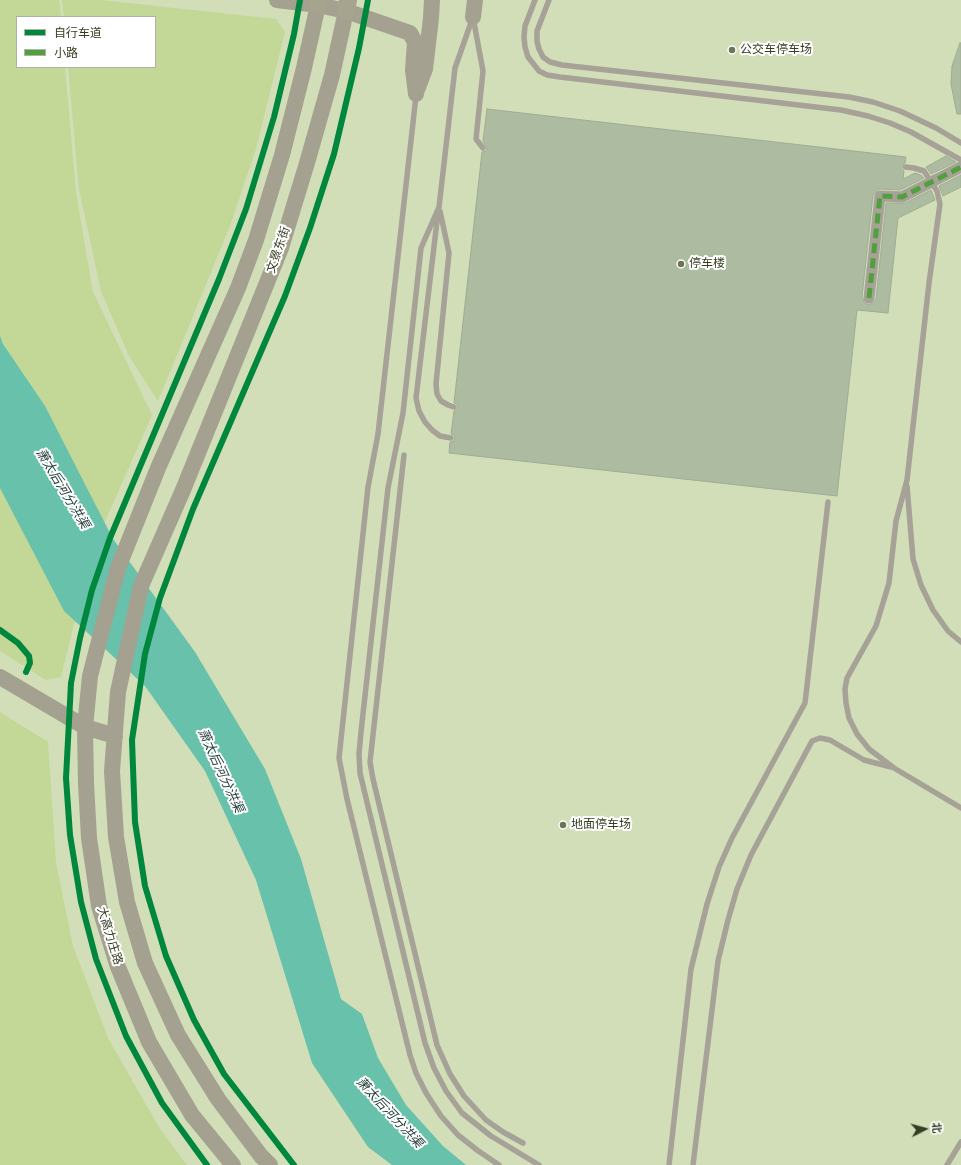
<!DOCTYPE html>
<html>
<head>
<meta charset="utf-8">
<style>
	body { margin:0 }
	#map { position:relative; width:961px; height:1165px; overflow:hidden; background:#d1deb7; font-family:"Titillium Web","Noto Sans SC",sans-serif }
	canvas { display:block }
	.legend { position:absolute; left:16px; top:16px; width:140px; height:52px; box-sizing:border-box; background:#fff; border:1px solid #aeb2a7; margin:0; padding:5px 7px; list-style:none; font-size:12px; color:#353e23 }
	.legend li { display:flex; align-items:center; gap:8px; height:20px }
	.legend b { width:20px; border:1px solid #aeb2a7 }
	.north { position:absolute; left:905px; top:1109px; width:40px; height:40px; -webkit-text-stroke:3px #fff; paint-order:stroke; rotate:84deg; font-size:11px; font-weight:700; line-height:16px; text-align:center; color:#353e23 }
	.north::after { content:''; display:block; margin:auto; width:14px; height:18px; background:#353e23; clip-path:polygon(50% 0,100% 100%,50% 72%,0 100%) }
</style>
</head>
<body>
<div id="map">
<canvas width="961" height="1165"></canvas>
<ul class="legend">
<li><b style="height:5px;background:#00873e"></b>自行车道</li>
<li><b style="height:5px;background:#51a040"></b>小路</li>
</ul>
<div class="north">北</div>
</div>
<script>
const ctx = document.querySelector('canvas').getContext('2d');
ctx.lineJoin = 'round';
function fillPath(path, color) { ctx.fillStyle = color; ctx.fill(path, 'evenodd'); }
const poly = rows => new Path2D(rows.map(r => 'M' + r).join(''));
function stroke(path, color, width, dash) { ctx.strokeStyle = color; ctx.lineWidth = width; ctx.lineCap = dash ? 'butt' : 'round'; ctx.setLineDash(dash || []); ctx.stroke(path); }
function write(font, color, halo, rows, align = 'center') {
  ctx.font = font + ' "Titillium Web","Noto Sans SC",sans-serif'; ctx.lineWidth = 4; ctx.setLineDash([]); ctx.textBaseline = 'middle'; ctx.strokeStyle = halo; ctx.fillStyle = color; for (const [text, x, y, turn = 0] of rows) {
    ctx.save(); ctx.translate(x, y); ctx.rotate((+turn || 0) * Math.PI / 180); ctx.textAlign = isNaN(turn) ? turn : align; if (halo) ctx.strokeText(text, 0, 0); ctx.fillText(text, 0, 0); ctx.restore();
  }
}
fillPath(poly([
	[0,0,59,0,61,17,17,17,17,67,65,67,76,193,93,292,152,415,92,551,61,677,46,680,0,651],
	[62,0,101,0,276,19,285,32,256,149,230,226,158,401,129,356,101,291,79,189,68,67,155,67,155,17,64,17],
	[0,712,48,742,56,863,73,946,108,1038,160,1129,187,1165,0,1165]
]), '#c3d897');
fillPath(poly([
	[0,336,3,344,45,406,113,539,195,652,265,769,301,859,341,999,362,1014,378,1058,406,1105,443,1146,466,1165,392,1165,368,1147,312,1063,256,880,205,771,145,686,64,611,0,488]
]), '#68c1aa');
const building = poly([
	[960,43,961,43,961,114,957,114,951,84,952,66,960,43],
	[487,109,906,157,905,163,901,166,901,169,904,171,903,179,915,173,921,175,924,178,900,190,880,189,877,190,873,195,862,297,865,303,869,305,874,302,876,299,886,203,905,203,931,190,935,200,898,218,888,313,857,310,837,496,449,453,450,442,454,441,455,438,454,435,451,434,454,411,456,410,458,408,457,404,454,403,482,152,486,151,487,148,483,141,487,109],
	[946,156,956,162,931,174,926,167,946,156],
	[961,175,961,187,943,196,939,186,961,175]
]);
fillPath(building, '#adbca0');
stroke(building, '#9ead92', 1);
stroke(poly([
	[535,0,525,26,524,37,525,47,528,57,539,71,547,75,560,77,841,110,868,116,890,123,911,132,961,160],
	[549,0,537,31,537,41,539,49,543,57,550,62,562,65,849,97,873,102,900,111,936,128,961,143],
	[473,17,455,68,439,207,421,248,403,413,388,488,361,732,359,754,360,773,425,1043,434,1068,446,1091,462,1113,491,1136,539,1165],
	[473,17,483,71,476,139,483,148],
	[416,96,378,434,368,487,339,758,347,799,410,1055,416,1073,426,1093,441,1116,458,1135,477,1150,499,1165],
	[905,167,914,168,924,171,937,191,940,204,929,283,907,480,896,521,889,583,876,626,847,678,845,689,846,703,849,718,857,734,869,749,894,768,961,808],
	[440,211,449,253,436,384,437,394,441,401,448,405,454,407],
	[438,213,416,398,419,411,425,422,432,430,440,436,451,438],
	[404,455,370,762,373,779,437,1045,450,1074,464,1096,486,1120,503,1132,523,1143],
	[907,486,913,559,921,585,933,610,948,631,961,642],
	[669,1165,691,969,707,904,719,867,732,838,805,703,828,502],
	[693,1165,718,961,728,920,737,889,751,855,812,741,820,738,830,740,864,760,891,767],
	[947,1165,961,1142]
]), '#a7a297', 5.5);
stroke(poly([
	[277,0,318,5,346,11,410,33,415,42,413,70,416,94],
	[473,17,475,0],
	[417,90,425,69,431,18,432,0],
	[0,677,85,727,115,736],
	[233,1165,192,1115,149,1042,118,967,99,906,89,838,86,783,85,727,90,676,118,568,158,468,238,288,256,240,282,155,304,68,318,5],
	[270,1165,261,1156,218,1099,178,1035,145,963,127,902,116,837,112,771,118,692,141,586,183,490,281,248,307,163,332,75,346,11]
]), '#a4a190', 16);
stroke(poly([
	[318,5,319,0],
	[346,11,348,0]
]), '#a6a38e', 18);
stroke(poly([
	[869,298,880,196,902,197,961,167]
]), '#a7a297', 11);
stroke(poly([
	[869,298,880,196,902,197,961,167]
]), '#51a040', 5, [10, 5]);
stroke(poly([
	[0,630,18,643,29,656,30,663,26,672],
	[207,1165,162,1103,126,1036,96,959,81,902,70,835,66,778,71,683,80,638,92,590,110,538,219,279,246,209,274,117,294,34,300,0],
	[294,1165,224,1074,194,1020,166,956,145,886,135,822,132,740,145,654,160,598,193,509,285,296,310,228,334,154,359,48,368,0]
]), '#00873e', 6);
for (const [x, y, r, color] of [
	[732,50,4,"#6c7657"],
	[681,264,4,"#6c7657"],
	[563,825,4,"#6c7657"]
]) { const dot = new Path2D(); dot.arc(x, y, r, 0, 2 * Math.PI); ctx.fillStyle = color; ctx.fill(dot); stroke(dot, '#fff', 1.5); }
write('12px', '#353e23', '#fff', [
	["公交车停车场",740,50],
	["停车楼",689,264],
	["地面停车场",571,825]
], 'left');
write('12px', '#353e23', '#fff', [
	["文景东街",279,250,-71],
	["大高力庄路",109,936,73]
]);
write('italic 13px', '#27413d', '#fff', [
	["萧太后河分洪渠",62,489,59],
	["萧太后河分洪渠",220,771,65],
	["萧太后河分洪渠",389,1113,47]
]);
</script>
</body>
</html>
